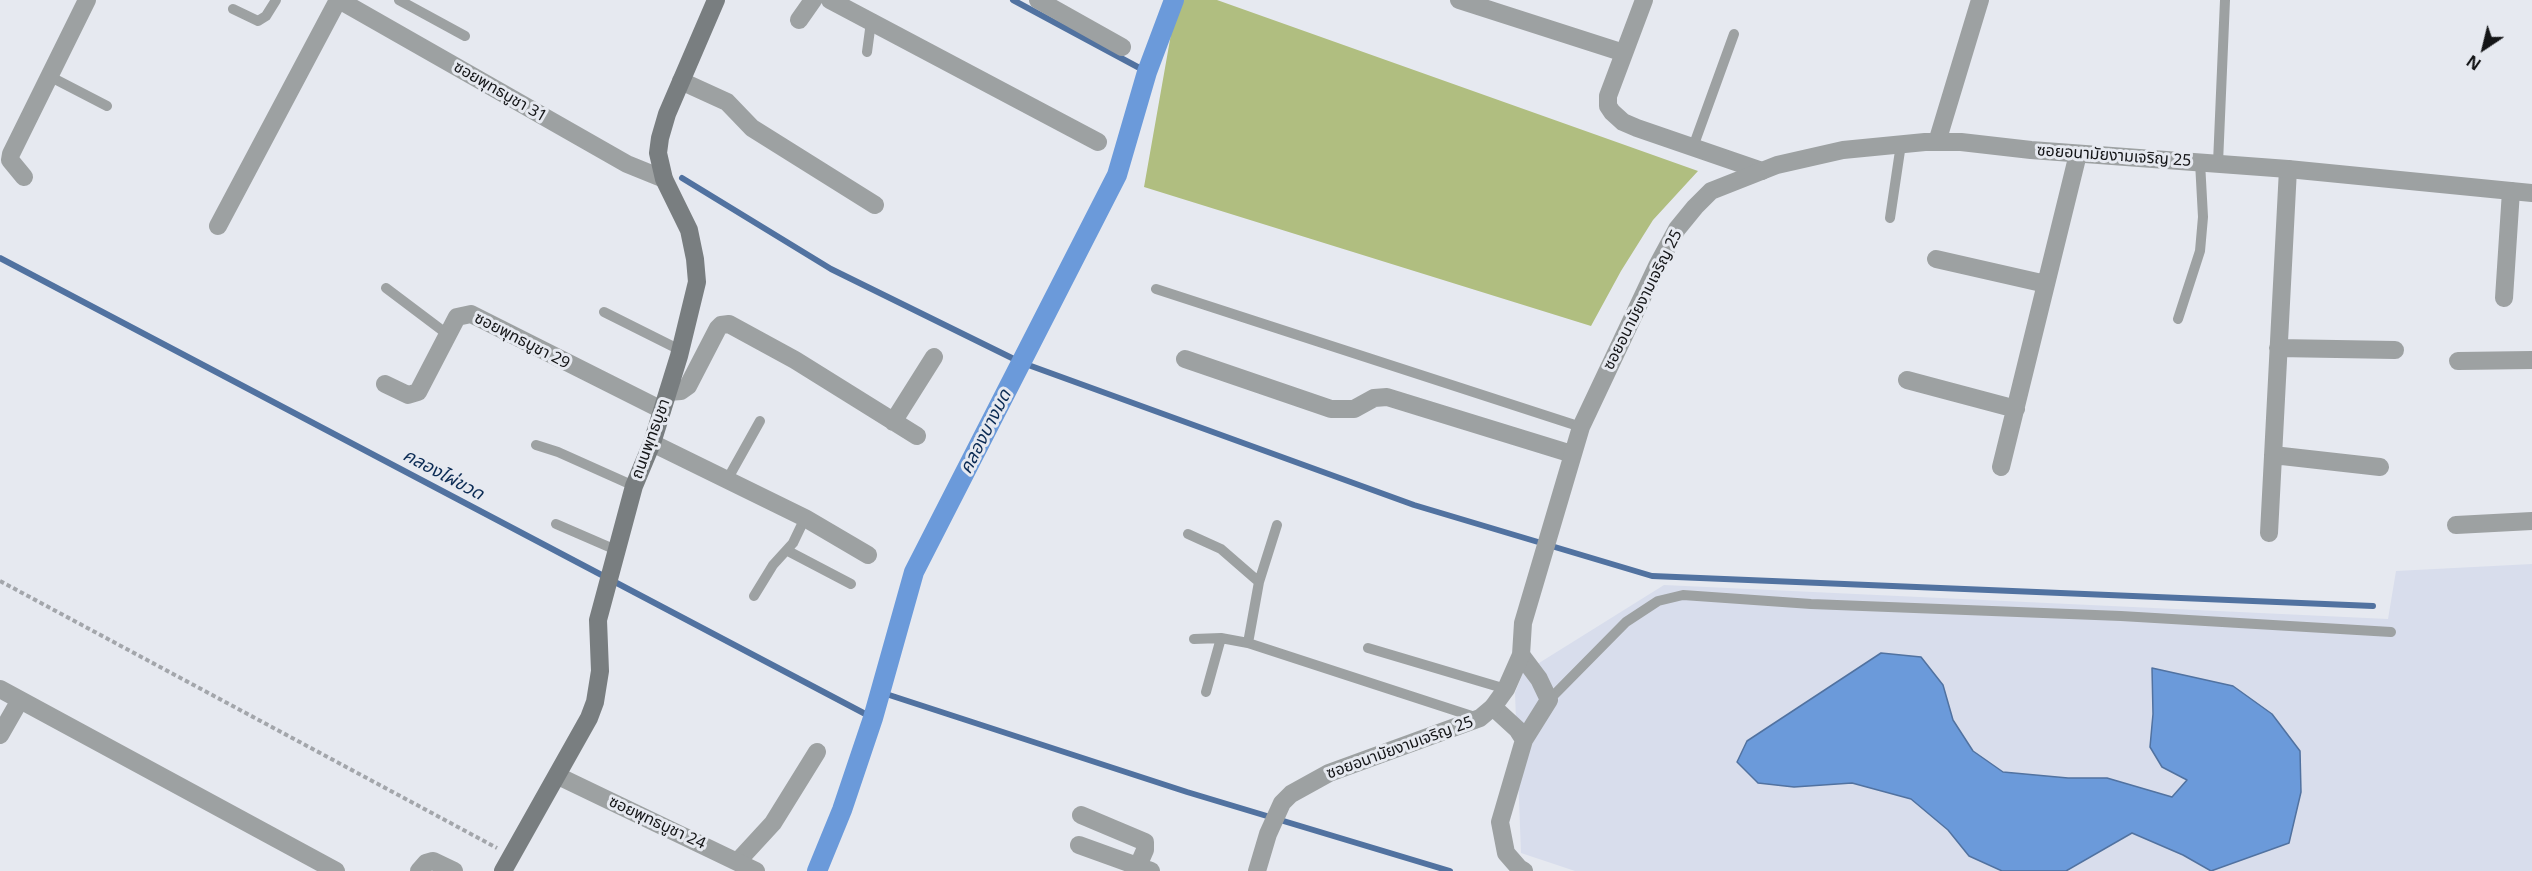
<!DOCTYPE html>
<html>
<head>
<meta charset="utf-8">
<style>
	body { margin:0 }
	#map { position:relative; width:2532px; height:871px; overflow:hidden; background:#e6e9f0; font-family:"Noto Sans",sans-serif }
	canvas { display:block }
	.north { position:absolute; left:2454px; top:18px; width:60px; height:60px; -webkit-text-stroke:4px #e6e9f0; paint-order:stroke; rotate:215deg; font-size:16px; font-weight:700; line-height:24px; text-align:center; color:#141517 }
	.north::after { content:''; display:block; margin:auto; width:21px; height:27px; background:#141517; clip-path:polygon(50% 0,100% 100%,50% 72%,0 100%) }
</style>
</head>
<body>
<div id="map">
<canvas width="2532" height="871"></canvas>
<div class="north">N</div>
</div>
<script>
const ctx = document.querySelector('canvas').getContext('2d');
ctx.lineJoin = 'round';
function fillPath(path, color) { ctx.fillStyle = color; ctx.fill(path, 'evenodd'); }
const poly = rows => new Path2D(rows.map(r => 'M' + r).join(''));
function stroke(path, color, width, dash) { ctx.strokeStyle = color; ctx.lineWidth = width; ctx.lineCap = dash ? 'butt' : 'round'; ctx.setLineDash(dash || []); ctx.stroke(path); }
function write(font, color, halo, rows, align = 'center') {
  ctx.font = font + ' "Noto Sans","Noto Sans Thai",sans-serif'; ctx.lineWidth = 6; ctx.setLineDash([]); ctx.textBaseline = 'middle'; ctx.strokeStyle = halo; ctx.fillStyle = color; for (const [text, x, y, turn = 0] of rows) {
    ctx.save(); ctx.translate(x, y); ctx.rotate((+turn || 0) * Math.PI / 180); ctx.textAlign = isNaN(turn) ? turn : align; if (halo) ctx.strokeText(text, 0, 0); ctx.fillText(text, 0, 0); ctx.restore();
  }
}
fillPath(poly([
	[2532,564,2532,871,1575,871,1521,853,1515,693,1523,673,1664,585,2388,619,2396,571]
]), '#d8ddec');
fillPath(poly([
	[1177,0,1217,0,1698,171,1653,220,1621,271,1591,326,1144,187]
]), '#b0be80');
const water = poly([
	[1881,653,1921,657,1943,685,1953,720,1973,751,2003,772,2068,778,2107,778,2172,797,2187,780,2162,767,2150,747,2153,714,2152,668,2233,686,2272,714,2300,751,2301,792,2289,843,2211,871,2183,855,2132,833,2066,871,2002,871,1969,856,1948,830,1911,799,1852,783,1794,787,1758,783,1737,762,1747,741,1881,653]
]);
fillPath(water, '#6b9ada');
stroke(water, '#5172a0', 1.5);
stroke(poly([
	[1013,0,1147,72],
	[682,178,831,269,1020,362,1414,505,1652,576,2373,606],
	[0,258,873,718],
	[880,692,1187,792,1450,871]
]), '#5172a0', 6);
stroke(poly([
	[817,871,842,810,873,718,914,572,1117,175,1147,72,1174,0]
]), '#6b9ada', 20);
stroke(poly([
	[0,581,497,848]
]), '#a3a6ab', 4, [4.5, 3]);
stroke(poly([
	[399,0,465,36],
	[233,9,258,21,266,16,276,0],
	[867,52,871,22],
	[49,76,107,106],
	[1693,147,1734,34],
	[2218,163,2225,0],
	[1890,218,1901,144],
	[386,288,447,334],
	[1156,289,1581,427],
	[604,312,680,350],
	[2178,319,2200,251,2203,217,2200,162],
	[536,445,558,452,634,486],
	[727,480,760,421],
	[556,524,616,550],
	[1188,534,1221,549,1259,582],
	[788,551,851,584],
	[754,596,773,565,793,543,805,518],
	[1194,639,1221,638,1248,643,1478,718],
	[1248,643,1259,582,1277,525],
	[1368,648,1506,689],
	[1206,692,1221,638],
	[1549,700,1626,622,1658,601,1683,595,1811,604,2121,616,2391,632]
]), '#9da1a2', 10);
stroke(poly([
	[339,0,627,164,664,179],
	[830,0,1098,142],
	[1038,0,1122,47],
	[1459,0,1624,53],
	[1644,0,1608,96,1608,106,1612,112,1623,122,1637,128,1762,171],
	[799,20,813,0],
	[681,81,727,102,752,128,875,205],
	[1937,142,1980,0],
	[24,177,10,160,11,154,87,0],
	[218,226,338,0],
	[1936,259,2046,284],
	[2504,298,2511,191],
	[2278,348,2395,350],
	[1185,359,1331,409,1354,409,1374,398,1387,397,1572,454],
	[2458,361,2532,360],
	[1907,380,2016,409],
	[385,384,408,395,418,392,457,317,471,314,662,410],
	[668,392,681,391,688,386,718,328,721,325,729,324,795,360,917,436],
	[893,422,934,357],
	[652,443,805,518,868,555],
	[2273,455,2380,467],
	[2001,467,2078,154],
	[2456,525,2532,521],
	[2269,533,2288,169],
	[1521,655,1539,679,1549,700,1524,740,1500,822,1506,853,1519,868,1524,871],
	[0,689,336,871],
	[1493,707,1517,729,1524,740],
	[0,735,20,700],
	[1081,815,1145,842,1145,850,1138,866],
	[1079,845,1151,871],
	[738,861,773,823,817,752],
	[419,871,426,863,433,861,454,871]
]), '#9da1a2', 18);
stroke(poly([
	[558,776,756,871],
	[1257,871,1268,834,1282,803,1291,794,1329,773,1480,718,1493,707,1506,689,1521,655,1523,623,1581,427,1657,266,1677,229,1695,207,1711,191,1777,165,1843,150,1925,142,1961,142,2031,150,2288,169,2532,193]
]), '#9da1a2', 18);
stroke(poly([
	[503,871,589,718,595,702,600,671,598,620,634,486,652,443,679,356,697,282,695,259,689,230,664,179,658,153,660,138,667,114,716,0]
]), '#797e80', 18);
write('16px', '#141517', '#e6e9f0', [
	["ซอยพุทธบูชา 31",500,92,30],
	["ซอยอนามัยงามเจริญ 25",2114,156,4],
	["ซอยอนามัยงามเจริญ 25",1643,300,-63],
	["ซอยพุทธบูชา 29",522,341,27],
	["ถนนพุทธบูชา",651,439,-70],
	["ซอยอนามัยงามเจริญ 25",1400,748,-20],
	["ซอยพุทธบูชา 24",657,823,25]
]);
write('italic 18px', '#0b2b54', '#e6e9f0', [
	["คลองบางมด",986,432,-63],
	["คลองไผ่ขวด",443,475,28]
]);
</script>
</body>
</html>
